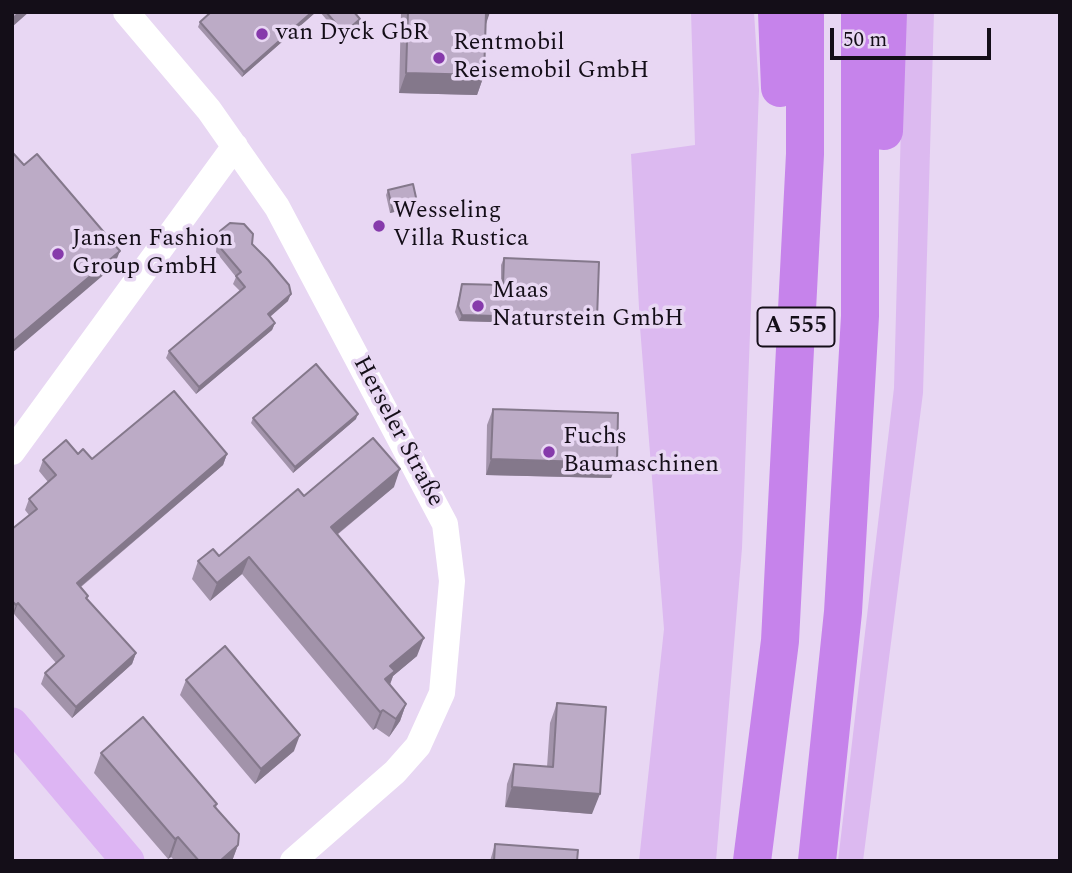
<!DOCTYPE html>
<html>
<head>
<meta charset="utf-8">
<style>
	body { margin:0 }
	#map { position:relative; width:1072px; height:873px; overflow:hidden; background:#e8d7f3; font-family:Spectral,serif }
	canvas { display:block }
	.frame { position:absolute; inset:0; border:14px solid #140e18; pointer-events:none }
	.scale { position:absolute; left:830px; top:28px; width:161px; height:32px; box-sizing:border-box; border:4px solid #140e18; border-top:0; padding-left:9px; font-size:21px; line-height:24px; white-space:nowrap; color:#140e18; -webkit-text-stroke:5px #e8d7f3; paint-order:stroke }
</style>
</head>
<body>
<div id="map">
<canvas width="1072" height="873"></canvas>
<div class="frame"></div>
<div class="scale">50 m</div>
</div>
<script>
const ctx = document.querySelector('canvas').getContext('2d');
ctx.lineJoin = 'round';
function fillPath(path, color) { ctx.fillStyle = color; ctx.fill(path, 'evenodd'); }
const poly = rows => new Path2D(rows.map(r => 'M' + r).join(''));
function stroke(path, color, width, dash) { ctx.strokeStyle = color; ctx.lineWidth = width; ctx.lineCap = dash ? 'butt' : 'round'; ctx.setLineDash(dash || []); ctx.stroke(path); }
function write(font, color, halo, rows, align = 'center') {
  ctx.font = font + ' Spectral,serif'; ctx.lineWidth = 7; ctx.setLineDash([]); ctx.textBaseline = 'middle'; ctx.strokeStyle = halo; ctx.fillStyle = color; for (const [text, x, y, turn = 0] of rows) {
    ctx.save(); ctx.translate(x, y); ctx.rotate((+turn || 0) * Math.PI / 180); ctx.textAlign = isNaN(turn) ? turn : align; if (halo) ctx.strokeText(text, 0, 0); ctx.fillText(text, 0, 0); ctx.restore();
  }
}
fillPath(poly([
	[691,12,754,12,759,90,742,548,716,861,639,861,664,629,640,327,631,154,695,145],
	[904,12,934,12,923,393,863,861,838,861,894,388]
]), '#dcb9f0');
stroke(poly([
	[126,12,209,110,277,207,445,524,452,581,442,693,418,746,395,772,293,861],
	[12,452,235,146]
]), '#fff', 26);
stroke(poly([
	[12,724,128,861]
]), '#ddb5f3', 33);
stroke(poly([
	[777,12,780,88],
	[884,131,888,12],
	[752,861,780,641,805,154,805,12],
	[817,861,843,612,860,316,860,12]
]), '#c683eb', 38);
fillPath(poly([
	[211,12,316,12,242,77,198,27,200,22],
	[320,12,354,12,359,25,342,38],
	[401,12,490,12,485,24,484,75,477,95,399,93],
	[388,190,417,202,415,207,390,213,386,195],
	[220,231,252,244,288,301,270,317,275,323,272,330,196,394,166,358,169,351,240,291,233,284,236,277,216,252,217,239],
	[504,258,595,325,459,321,455,312,462,284,501,285,501,265],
	[493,409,617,463,611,478,486,475,487,425],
	[253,418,356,419,293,473,251,423],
	[78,454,92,459,227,454,223,465,81,587,88,596,87,599,136,653,132,664,72,718,41,684,45,673,56,663,14,614,12,616,12,529,29,515,25,510,29,499,48,482,39,471,43,460],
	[394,487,337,535,417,656,393,676,390,685,406,704,400,721,389,737,376,728,373,730,242,574,210,601,192,579,198,561,219,556,304,496],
	[186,680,294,751,255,784,180,695],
	[557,703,592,814,505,807,507,784,514,764,547,767,550,723],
	[101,753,217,804,216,808,238,845,232,861,175,861,171,857,168,859,94,773],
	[495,844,577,861,490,861]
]), '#a293aa');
fillPath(poly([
	[20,12,29,12,12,27,12,19],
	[312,12,316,12,242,77,244,72],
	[483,12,490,12,486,24],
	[360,19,359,25,342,38,344,33],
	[406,73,484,75,477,95,399,93],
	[417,202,415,207,390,213,392,207],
	[120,251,114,266,12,353,12,342],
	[291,294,288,301,265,321,268,314],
	[462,315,597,319,595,325,459,321],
	[275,323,272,330,196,394,199,387],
	[358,414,356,419,293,473,295,467],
	[227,454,223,465,73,593,77,583],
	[491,459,617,463,611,478,486,475],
	[400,469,394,487,324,545,331,527],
	[249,557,242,574,210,601,217,583],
	[18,603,14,614,12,616,16,605],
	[424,638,417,656,393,676,388,689,379,697,390,666],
	[136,653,132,664,72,718,76,707],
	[406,704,400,721,389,737,396,719],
	[383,710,376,728,373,730,380,712],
	[300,735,294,751,255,784,261,769],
	[512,787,600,794,592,814,505,807],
	[178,837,171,857,168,859,175,839],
	[238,845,232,861,220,861]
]), '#84788b');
const building = poly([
	[12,12,20,12,12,19,12,12],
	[211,12,312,12,244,72,200,22,211,12],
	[326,12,354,12,360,19,344,33,326,12],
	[408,12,486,12,484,75,406,73,408,12],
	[12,152,24,165,37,154,120,251,12,342,12,152],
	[413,184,417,202,392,207,388,190,413,184],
	[230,223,244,224,253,234,252,244,268,260,289,285,291,294,268,314,275,323,199,387,169,351,245,287,236,276,241,272,218,245,220,231,230,223],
	[504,258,599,262,597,319,462,315,458,306,462,284,503,285,504,258],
	[316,364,358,414,295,467,253,418,316,364],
	[174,391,227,454,77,583,88,596,86,598,136,653,76,707,45,673,64,656,18,603,16,605,12,601,12,529,37,509,29,499,56,475,43,460,66,440,78,454,83,449,92,459,174,391],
	[493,409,618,413,617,463,491,459,493,409],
	[373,438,400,469,331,527,424,638,390,666,395,671,385,679,406,704,396,719,383,710,380,712,249,557,217,583,198,561,213,549,219,556,298,489,304,496,373,438],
	[225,646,300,735,261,769,186,680,225,646],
	[557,703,606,707,600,794,512,787,514,764,553,767,557,703],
	[143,717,217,804,214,806,239,834,238,845,220,861,199,861,178,837,175,839,101,753,143,717],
	[495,844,578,850,577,861,494,861,495,844]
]);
fillPath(building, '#bcabc6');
stroke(building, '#84788b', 2);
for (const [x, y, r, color] of [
	[262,34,7,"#863aab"],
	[439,58,7,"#863aab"],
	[379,226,7,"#863aab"],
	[58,254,7,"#863aab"],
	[478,306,7,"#863aab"],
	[549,452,7,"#863aab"]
]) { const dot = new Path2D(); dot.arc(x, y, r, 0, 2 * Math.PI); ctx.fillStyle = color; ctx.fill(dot); stroke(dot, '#e8d7f3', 2.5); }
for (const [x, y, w] of [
	[796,327,77]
]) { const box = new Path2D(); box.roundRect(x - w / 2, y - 19.5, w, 39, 5); ctx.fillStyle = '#e8d7f3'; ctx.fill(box); stroke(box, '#140e18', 2); }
write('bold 23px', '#140e18', null, [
	["A 555",796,327]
]);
write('24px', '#140e18', '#e8d7f3', [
	["van Dyck GbR",276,34],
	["Rentmobil",453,44],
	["Reisemobil GmbH",453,72],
	["Wesseling",393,212],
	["Villa Rustica",393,240],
	["Jansen Fashion",72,240],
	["Group GmbH",72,268],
	["Maas",492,292],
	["Naturstein GmbH",492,320],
	["Fuchs",563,438],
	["Baumaschinen",563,466]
], 'left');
write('24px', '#140e18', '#e8d7f3', [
	["Herseler Straße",397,432,62]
]);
</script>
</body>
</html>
